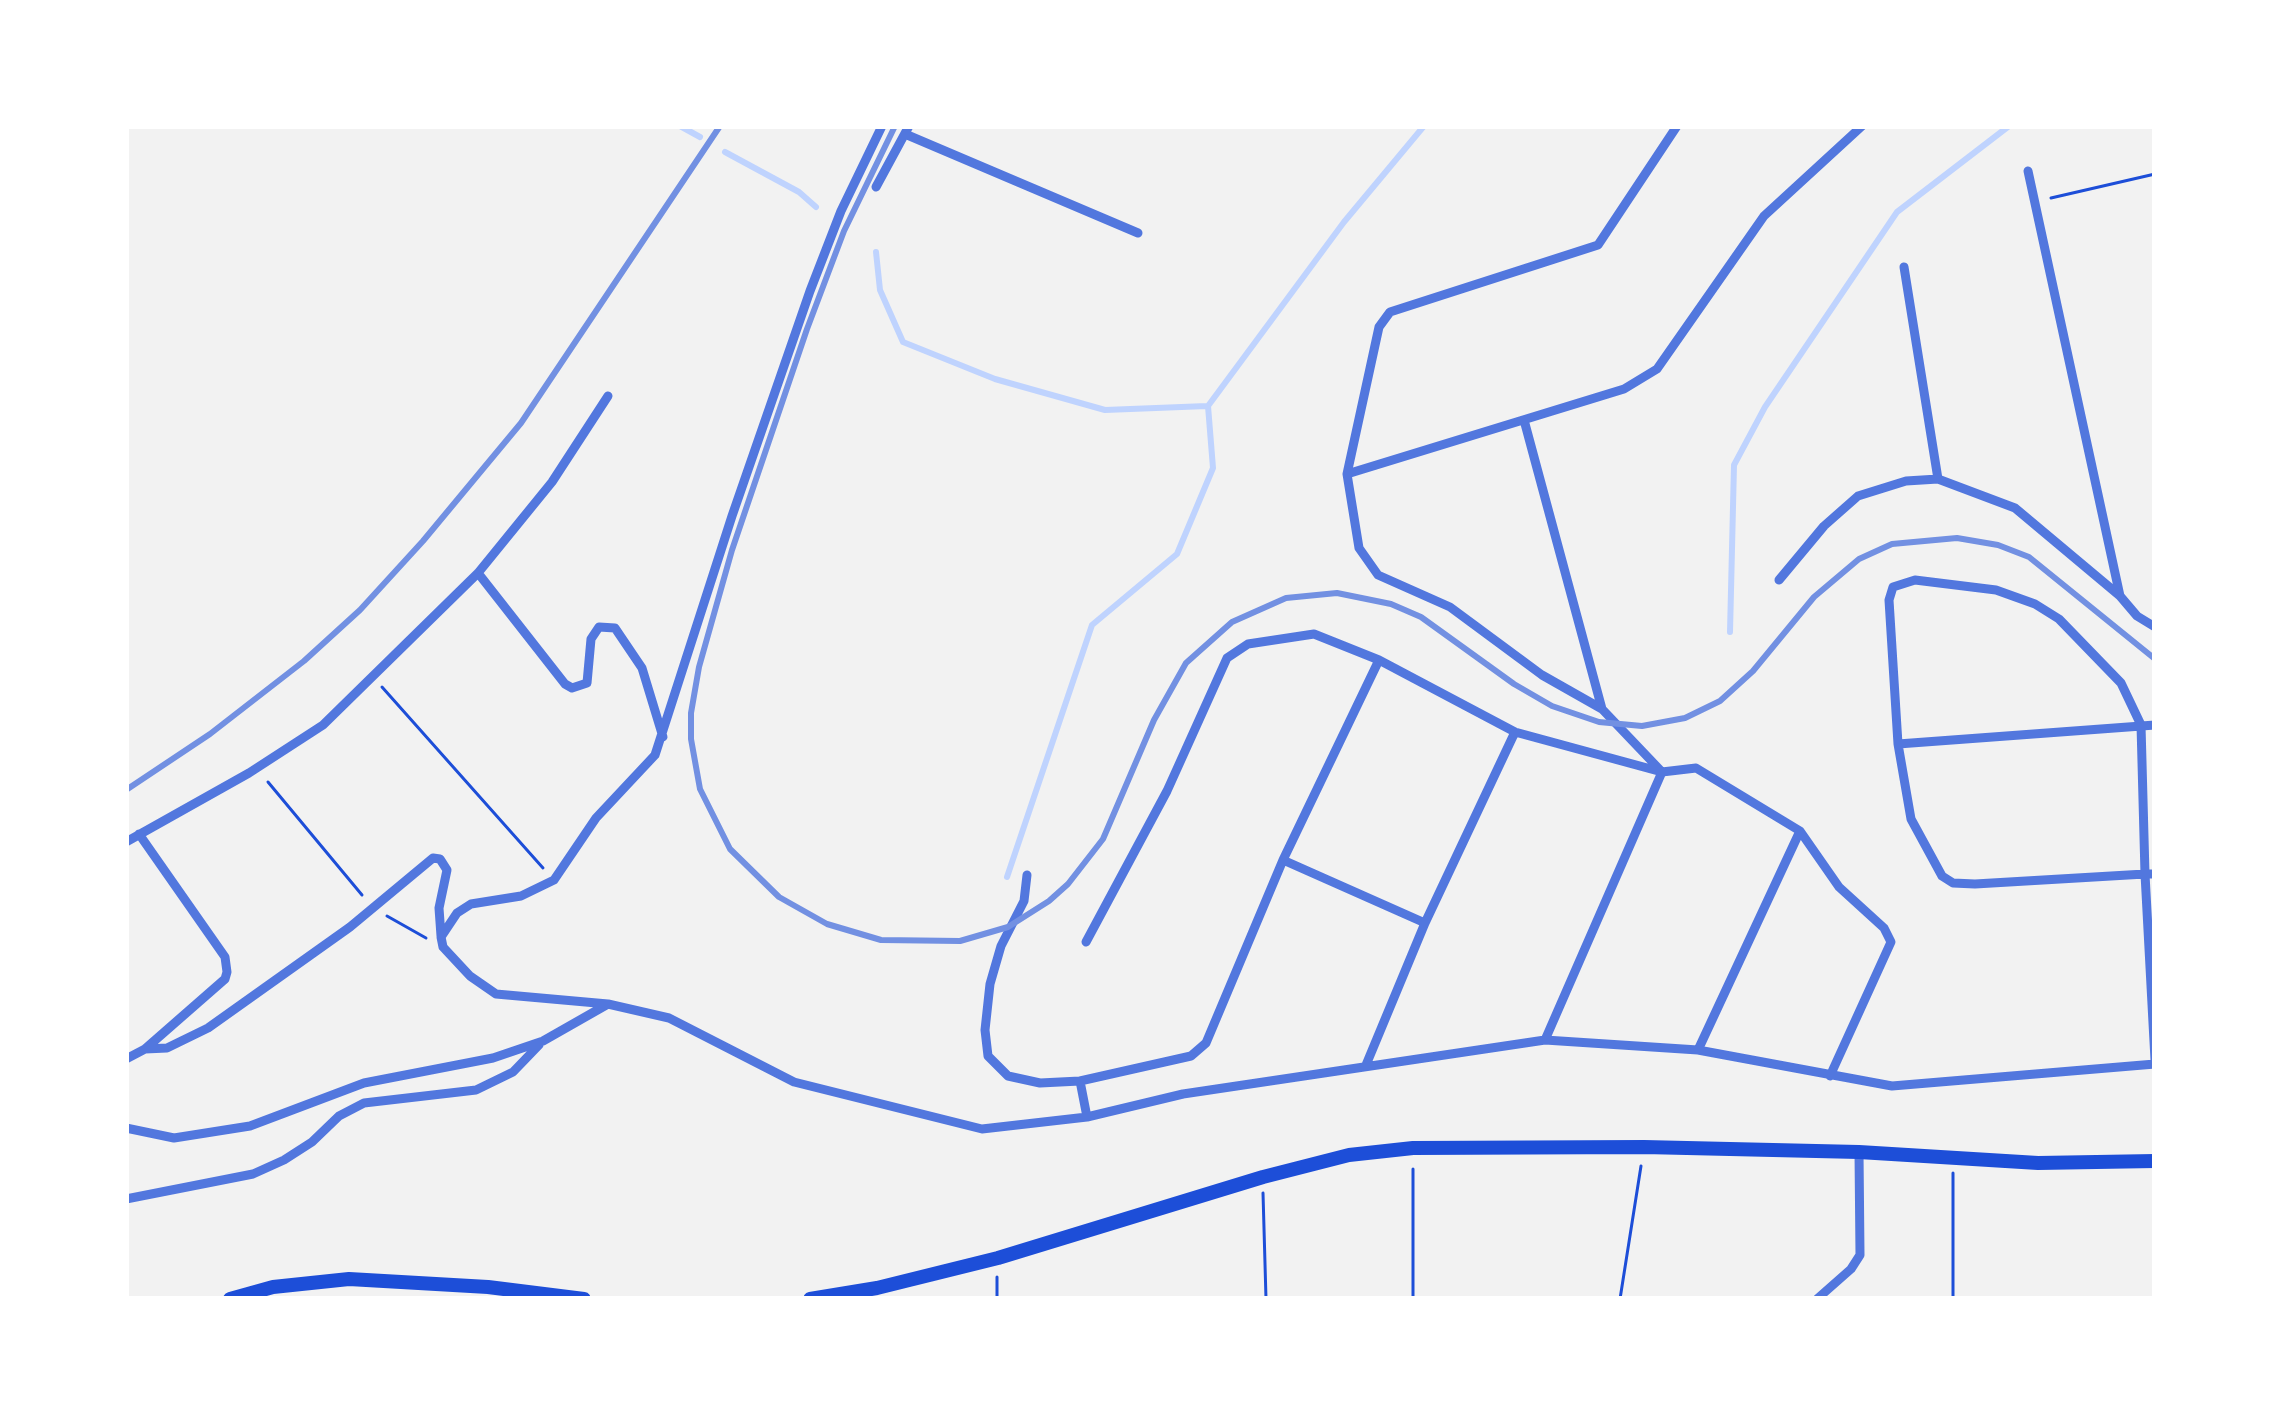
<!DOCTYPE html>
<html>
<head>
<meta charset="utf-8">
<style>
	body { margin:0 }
	#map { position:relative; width:2281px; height:1425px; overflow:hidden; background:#f2f2f2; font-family:Quicksand,sans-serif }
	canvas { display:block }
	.frame { position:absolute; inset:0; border:129px solid #fff; pointer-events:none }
</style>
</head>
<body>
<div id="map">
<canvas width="2281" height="1425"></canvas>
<div class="frame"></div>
</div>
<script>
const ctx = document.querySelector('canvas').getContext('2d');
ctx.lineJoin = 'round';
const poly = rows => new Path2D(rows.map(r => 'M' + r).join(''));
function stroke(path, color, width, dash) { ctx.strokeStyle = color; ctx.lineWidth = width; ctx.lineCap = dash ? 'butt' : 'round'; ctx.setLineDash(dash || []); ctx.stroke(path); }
stroke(poly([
	[680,126,700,137],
	[725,152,799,192,816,207],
	[876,252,880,290,903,342,995,379,1105,410,1207,406],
	[1730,632,1734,465,1765,407,1897,212,2009,126],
	[1007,877,1092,625,1177,554,1213,468,1208,406,1344,222,1424,126]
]), '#bfd3fe', 6);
stroke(poly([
	[2051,198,2155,174],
	[382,687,543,868],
	[268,782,362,895],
	[387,916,426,938],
	[1953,1173,1953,1299],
	[1263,1193,1266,1299],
	[997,1299,997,1277],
	[1413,1299,1413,1169],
	[1620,1299,1641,1166]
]), '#1d4ed8', 3);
stroke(poly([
	[882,126,841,211,810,291,732,516,655,755,596,818,554,880,521,896,471,904,457,913,441,937,443,947,470,976,496,994,608,1004,669,1018,794,1082,982,1129,1087,1117,1183,1094,1545,1040,1698,1050,1892,1086,2155,1064],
	[905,134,1138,233],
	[2028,171,2120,596],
	[876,187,909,126],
	[1904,267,1938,479],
	[1524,420,1602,709,1662,772],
	[1347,474,1624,389,1657,369,1764,216,1862,126],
	[478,573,565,684,572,688,587,683,591,639,599,627,615,628,642,668,663,737],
	[1779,580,1824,526,1858,496,1906,481,1938,479,2015,508,2120,596,2137,616,2155,627],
	[1602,709,1542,675,1450,607,1378,575,1359,548,1347,474,1379,327,1390,312,1598,245,1677,126],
	[1898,744,2155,725],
	[126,842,249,773,323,725,478,573,552,482,608,396],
	[1283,860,1425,923],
	[2155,874,2145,874,1975,884,1953,883,1942,876,1911,819,1898,744,1889,600,1893,587,1915,580,1996,590,2035,604,2059,619,2121,683,2141,725,2145,874,2155,1060],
	[1027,875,1024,901,1001,946,990,984,985,1030,988,1056,1008,1076,1040,1083,1080,1081],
	[1086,942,1167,791,1227,658,1248,644,1314,634,1379,660,1515,732,1662,772,1696,768,1800,831,1839,887,1884,928,1891,942,1830,1076],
	[1545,1040,1662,772],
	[145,1049,167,1048,208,1028,350,927,433,858,440,859,447,870,439,908,441,936],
	[1698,1050,1800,831],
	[126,1059,145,1049,225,979,227,972,225,957,139,834],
	[1366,1065,1425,923,1515,732],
	[1087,1117,1080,1081,1191,1056,1206,1043,1283,860,1379,660],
	[126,1128,174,1138,250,1126,364,1083,493,1058,543,1041,608,1004],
	[126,1199,253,1174,284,1160,312,1142,339,1116,364,1103,476,1090,513,1072,539,1045],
	[1817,1299,1851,1269,1860,1255,1859,1152]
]), '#5277de', 9);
stroke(poly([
	[230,1299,273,1287,349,1279,488,1287,584,1299],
	[810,1299,877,1288,998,1258,1263,1177,1349,1155,1413,1148,1644,1147,1859,1152,2038,1163,2155,1161]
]), '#1d4ed8', 14);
stroke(poly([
	[895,126,844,231,807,329,732,550,699,667,691,713,691,739,700,789,730,849,779,897,827,924,881,940,960,941,1008,927,1049,901,1068,884,1103,839,1154,720,1186,663,1232,622,1286,598,1337,593,1391,604,1421,617,1514,684,1552,706,1599,722,1642,726,1685,718,1720,701,1753,671,1814,597,1859,559,1892,544,1957,538,1998,545,2029,557,2155,659],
	[126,790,210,734,304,661,360,610,423,541,521,423,720,126]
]), '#7290e2', 6);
</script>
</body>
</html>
